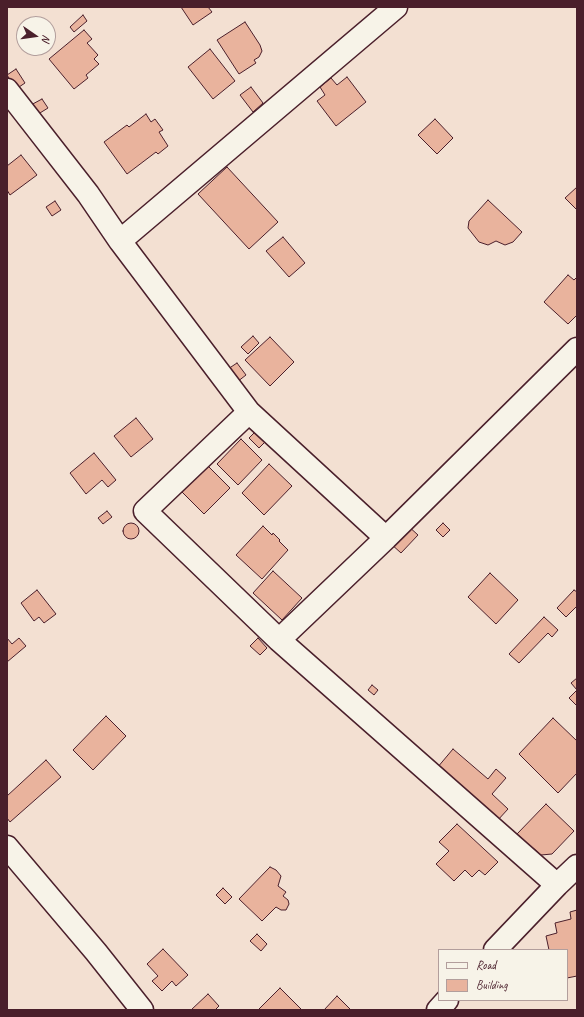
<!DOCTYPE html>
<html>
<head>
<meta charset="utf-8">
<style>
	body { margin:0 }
	#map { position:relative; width:584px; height:1017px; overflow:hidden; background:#f3e0d2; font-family:Caveat,sans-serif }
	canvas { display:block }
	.frame { position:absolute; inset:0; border:8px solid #4a1f2b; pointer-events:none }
	.legend { position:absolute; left:438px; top:949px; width:130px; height:52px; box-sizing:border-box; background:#f7f3e8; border:1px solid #b29e9c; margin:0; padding:5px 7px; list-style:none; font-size:12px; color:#4a1f2b }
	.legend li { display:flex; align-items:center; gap:8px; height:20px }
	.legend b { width:20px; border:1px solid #b29e9c }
	.north { position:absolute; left:16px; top:16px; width:40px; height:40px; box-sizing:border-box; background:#f7f3e8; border:1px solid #b29e9c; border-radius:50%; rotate:103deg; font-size:11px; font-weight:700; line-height:16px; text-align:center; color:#4a1f2b }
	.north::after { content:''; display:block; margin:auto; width:14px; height:18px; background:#4a1f2b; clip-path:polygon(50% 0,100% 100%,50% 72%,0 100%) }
</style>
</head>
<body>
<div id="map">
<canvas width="584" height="1017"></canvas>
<div class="frame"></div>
<ul class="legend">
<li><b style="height:5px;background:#f7f3e8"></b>Road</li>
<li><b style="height:11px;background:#e9b39d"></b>Building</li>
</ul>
<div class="north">N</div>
</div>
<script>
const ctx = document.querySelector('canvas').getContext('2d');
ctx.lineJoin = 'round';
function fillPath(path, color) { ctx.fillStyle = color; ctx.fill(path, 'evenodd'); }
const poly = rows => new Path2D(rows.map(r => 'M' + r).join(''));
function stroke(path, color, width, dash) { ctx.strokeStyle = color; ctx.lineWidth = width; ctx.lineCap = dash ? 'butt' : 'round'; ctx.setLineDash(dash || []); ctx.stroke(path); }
const building = poly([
	[181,7,208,7,212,12,193,25,181,7],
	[83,15,87,21,74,32,70,27,83,15],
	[245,22,260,45,262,51,259,57,254,60,256,63,239,74,217,40,245,22],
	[84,30,92,39,87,43,98,55,94,59,99,64,86,75,88,78,74,89,49,59,84,30],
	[210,49,235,81,213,99,188,67,210,49],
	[16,69,25,83,16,89,7,75,16,69],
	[347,77,366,102,336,126,317,101,325,95,320,87,331,78,337,85,347,77],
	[251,87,263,103,253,112,240,95,251,87],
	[42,99,48,108,35,116,29,106,42,99],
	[146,114,151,122,155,119,163,130,159,132,168,146,158,154,156,152,127,174,104,142,127,125,129,127,146,114],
	[435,119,453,138,437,154,418,135,435,119],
	[21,155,37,175,10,195,7,190,7,166,21,155],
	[227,167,278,222,249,249,198,194,227,167],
	[577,187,577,210,565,198,577,187],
	[488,200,522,232,513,242,505,245,496,241,488,245,479,242,468,228,469,221,488,200],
	[55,201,61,210,52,216,46,207,55,201],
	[283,237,305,263,289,277,266,251,283,237],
	[568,275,574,280,576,278,577,279,577,315,568,324,544,302,568,275],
	[253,336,259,343,248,354,241,347,253,336],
	[270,337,294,362,270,386,245,360,270,337],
	[237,363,246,375,237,382,228,369,237,363],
	[136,418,153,439,131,457,114,436,136,418],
	[257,430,267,440,259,448,249,438,257,430],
	[241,439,262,460,238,485,217,464,241,439],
	[94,453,116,480,108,487,102,480,86,494,70,473,94,453],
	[269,464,292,486,264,515,242,493,269,464],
	[208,466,230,488,204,514,182,492,208,466],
	[107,511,112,517,103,524,98,518,107,511],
	'123 531a8 8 0 1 1 16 0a8 8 0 1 1-16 0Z',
	[443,523,450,530,443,537,436,530,443,523],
	[407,525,418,535,401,553,390,543,407,525],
	[263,526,272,535,273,533,280,540,279,541,288,550,262,579,236,555,263,526],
	[273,571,302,598,282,620,253,593,273,571],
	[490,573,518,600,496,624,468,597,490,573],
	[37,590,56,614,44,623,39,617,34,621,21,603,37,590],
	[574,590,577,592,577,606,566,617,557,608,574,590],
	[544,617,558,630,552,637,548,633,519,663,509,654,544,617],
	[7,638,12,644,19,638,26,646,7,662,7,638],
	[258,638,267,648,260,655,250,646,258,638],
	[577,678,577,706,569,698,577,690,571,683,577,678],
	[372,685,378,690,374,695,368,690,372,685],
	[106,716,126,736,93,770,73,750,106,716],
	[553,718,577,741,577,773,558,793,519,754,553,718],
	[453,749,488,779,496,769,506,778,492,794,508,809,497,821,437,768,453,749],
	[46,760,61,777,10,822,7,818,7,796,46,760],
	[546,804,574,831,552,854,541,855,533,848,531,851,523,843,525,841,517,834,546,804],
	[457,824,498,862,485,875,479,870,472,877,465,870,454,881,436,864,449,851,439,842,457,824],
	[270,867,276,870,281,876,278,886,286,892,283,896,288,900,289,904,286,910,281,910,276,907,262,921,239,899,270,867],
	[223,888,232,897,225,904,216,895,223,888],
	[577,910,577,976,567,978,567,950,549,950,546,936,557,933,555,923,571,919,570,912,577,910],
	[257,934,267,944,261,951,250,941,257,934],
	[163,949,188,975,176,986,172,981,162,991,152,981,158,976,147,964,163,949],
	[280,988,302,1010,258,1010,280,988],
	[208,994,219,1006,215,1010,191,1010,208,994],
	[337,996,351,1010,324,1010,337,996]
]);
fillPath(building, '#e9b39d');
stroke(building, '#4a1f2b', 1);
const minor = poly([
	[7,90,88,194,120,241,396,7],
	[120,241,249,412,145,511,279,640,557,885],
	[249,412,386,538,577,349],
	[279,640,386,538],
	[7,847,96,952,142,1010],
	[495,950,557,885,577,866],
	[438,1010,447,1000]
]);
stroke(minor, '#4a1f2b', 25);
stroke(minor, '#f7f3e8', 22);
</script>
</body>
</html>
